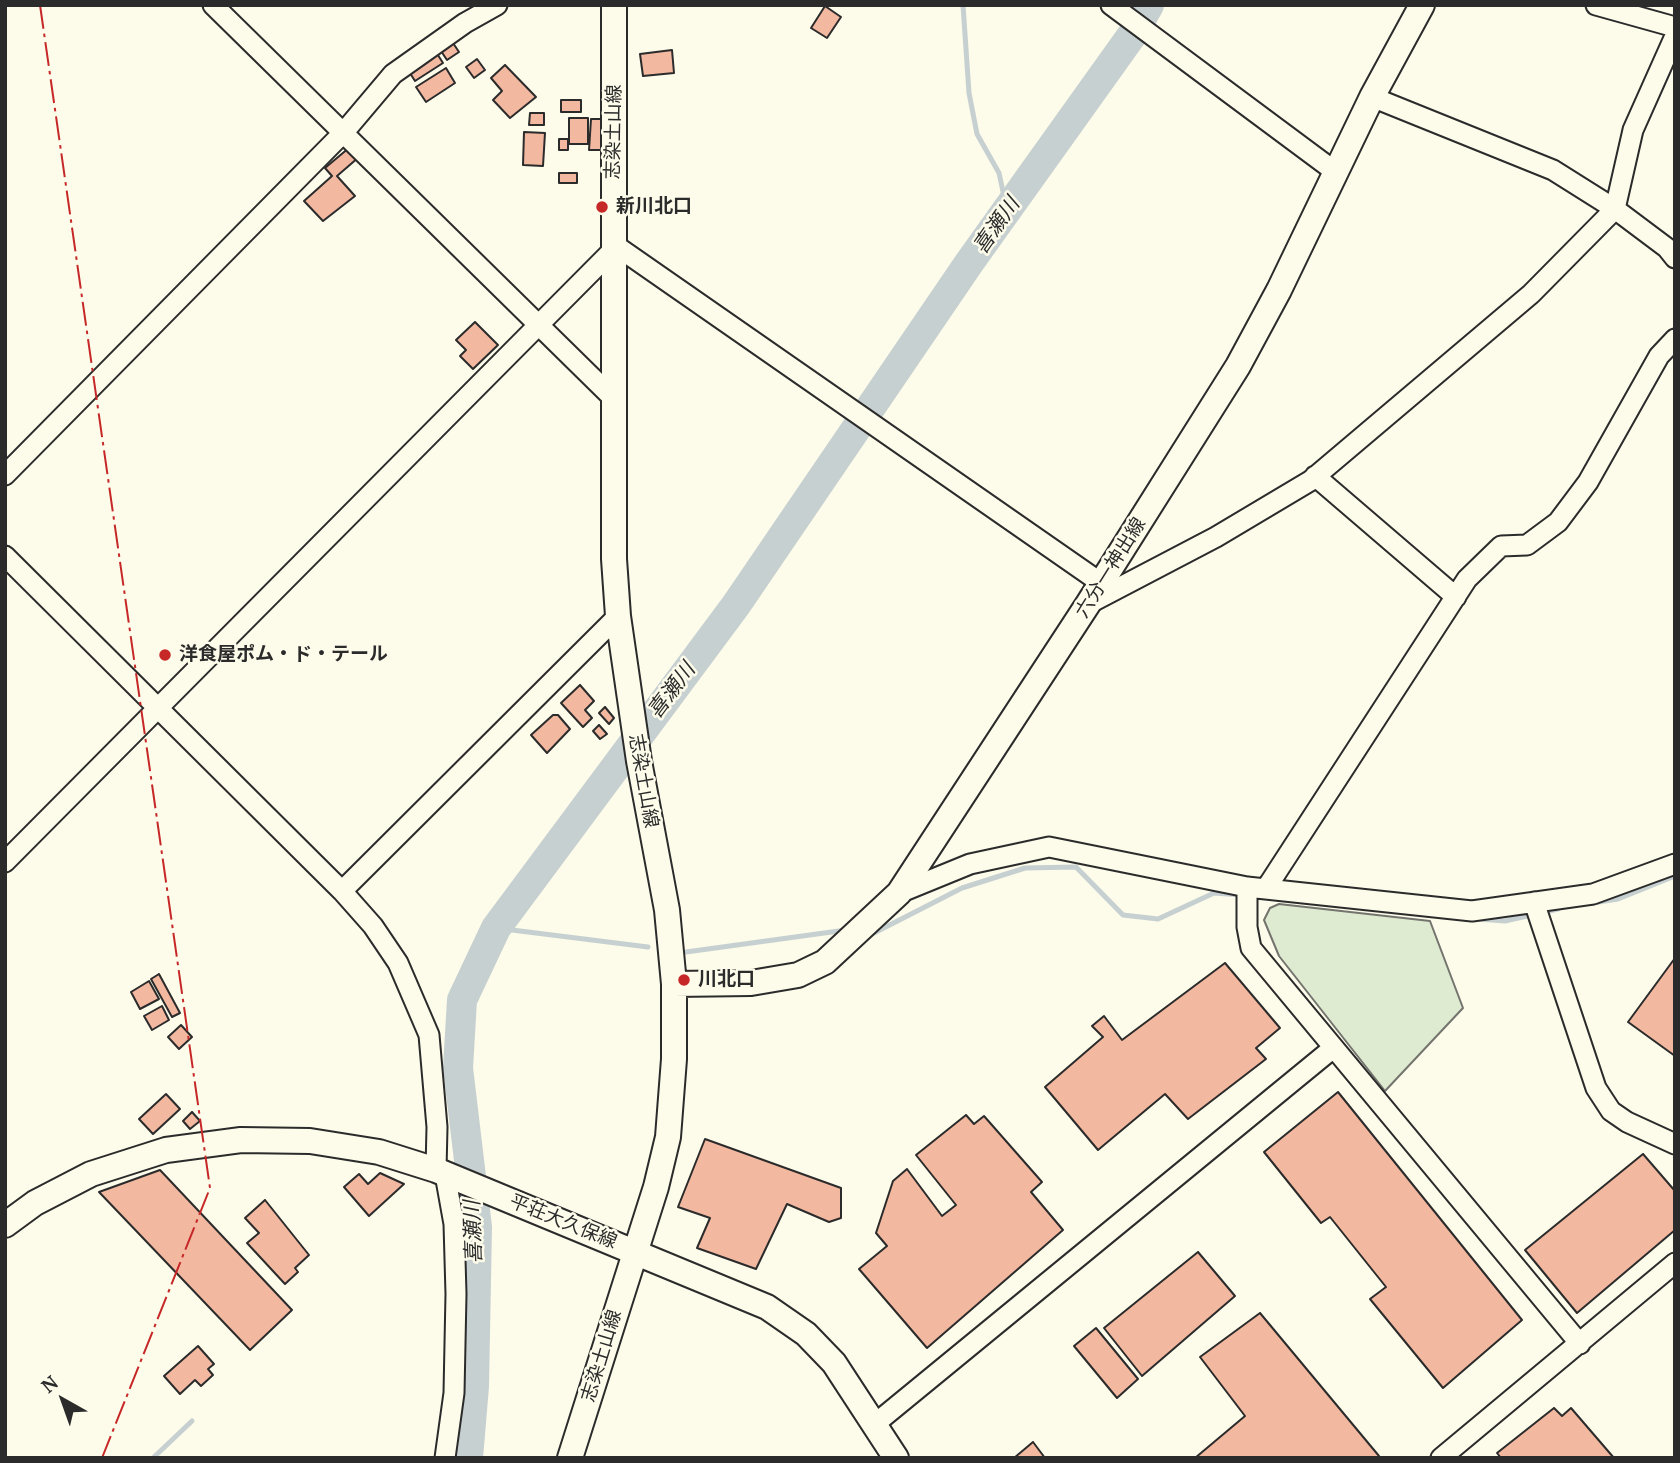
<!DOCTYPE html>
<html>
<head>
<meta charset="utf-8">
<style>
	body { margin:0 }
	#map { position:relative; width:1680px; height:1463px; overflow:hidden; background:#fdfbea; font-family:"PT Serif",serif }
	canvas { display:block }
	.frame { position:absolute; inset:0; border:7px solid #2b2b2b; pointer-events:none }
	.north { position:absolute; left:28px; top:1365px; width:70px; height:70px; -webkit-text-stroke:5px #fdfbea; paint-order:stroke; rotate:320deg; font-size:19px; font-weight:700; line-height:28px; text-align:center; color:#2b2b2b }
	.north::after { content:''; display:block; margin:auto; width:24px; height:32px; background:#2b2b2b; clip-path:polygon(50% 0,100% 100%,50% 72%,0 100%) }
</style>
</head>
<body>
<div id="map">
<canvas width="1680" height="1463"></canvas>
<div class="frame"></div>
<div class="north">N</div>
</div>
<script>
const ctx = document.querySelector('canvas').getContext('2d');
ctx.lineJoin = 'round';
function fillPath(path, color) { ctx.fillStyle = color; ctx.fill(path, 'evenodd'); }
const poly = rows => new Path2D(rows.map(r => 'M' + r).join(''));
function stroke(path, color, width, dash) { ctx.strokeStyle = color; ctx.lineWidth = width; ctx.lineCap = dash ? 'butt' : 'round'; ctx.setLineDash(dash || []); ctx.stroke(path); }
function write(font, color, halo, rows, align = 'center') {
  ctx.font = font + ' "PT Serif","Noto Sans JP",serif'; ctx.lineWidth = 5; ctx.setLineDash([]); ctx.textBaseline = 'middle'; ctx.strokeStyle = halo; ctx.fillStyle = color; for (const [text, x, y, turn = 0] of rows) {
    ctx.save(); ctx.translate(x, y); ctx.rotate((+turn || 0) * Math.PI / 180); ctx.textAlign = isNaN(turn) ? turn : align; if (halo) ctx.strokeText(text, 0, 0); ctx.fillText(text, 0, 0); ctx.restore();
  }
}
const green = poly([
	[1279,904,1430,921,1463,1008,1385,1091,1279,956,1264,920,1270,908,1279,904]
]);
fillPath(green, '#deebd1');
stroke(green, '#74746e', 2);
stroke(poly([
	[963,5,969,93,977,134,999,173,1007,210],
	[1592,903,1618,899,1675,876],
	[1478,919,1505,921,1558,909],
	[496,928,648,947],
	[872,934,962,888,1025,868,1076,867,1123,915,1158,919,1214,893,1242,895],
	[686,952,846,930],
	[153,1458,192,1421]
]), '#c7d0d0', 5);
stroke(poly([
	[468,1458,474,1386,477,1227,458,1068,462,1000,496,928,736,605,969,263,1132,35,1149,5]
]), '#c7d0d0', 30);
const building = poly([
	[825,6,841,17,827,38,811,28,825,6],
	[451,40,459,52,447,60,439,48,451,40],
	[672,50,674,73,643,76,640,54,672,50],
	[436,52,443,63,415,81,408,70,436,52],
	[477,59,485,70,474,78,466,67,477,59],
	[505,65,536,97,510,118,493,100,502,91,491,78,505,65],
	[446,68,455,83,426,102,416,87,446,68],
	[561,100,581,100,581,112,561,112,561,100],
	[530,113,544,113,544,125,529,125,530,113],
	[569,118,588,118,588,144,569,144,569,118],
	[591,119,605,119,604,150,589,150,591,119],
	[524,132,545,133,543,166,523,165,524,132],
	[559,139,568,139,568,150,559,150,559,139],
	[350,147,359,157,337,176,355,196,323,221,304,201,332,176,325,168,350,147],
	[559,173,577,173,577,183,559,183,559,173],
	[475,322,498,345,473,369,460,356,466,350,456,340,475,322],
	[580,685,594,701,585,710,592,718,583,727,561,703,580,685],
	[605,707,614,718,609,724,599,713,605,707],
	[553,715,558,715,570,729,547,753,531,735,553,715],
	[599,725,607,734,600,739,593,731,599,725],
	[1675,958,1675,1056,1628,1022,1675,958],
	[1225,963,1280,1028,1256,1048,1266,1059,1188,1119,1165,1094,1098,1150,1045,1087,1103,1037,1092,1026,1104,1016,1122,1040,1225,963],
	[159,974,180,1013,172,1017,151,979,159,974],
	[149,981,159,999,140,1009,131,992,149,981],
	[162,1006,169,1020,152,1030,144,1016,162,1006],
	[181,1025,192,1037,179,1049,168,1037,181,1025],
	[1338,1092,1522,1320,1443,1388,1370,1299,1386,1287,1330,1217,1321,1223,1264,1152,1338,1092],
	[166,1094,180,1109,153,1134,139,1119,166,1094],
	[192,1112,200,1121,190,1129,183,1121,192,1112],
	[966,1115,974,1124,984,1116,1042,1182,1031,1192,1063,1230,927,1348,859,1269,887,1246,876,1233,893,1181,907,1169,942,1216,956,1205,916,1155,966,1115],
	[705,1139,841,1188,841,1218,829,1222,787,1204,756,1269,697,1248,710,1218,678,1207,705,1139],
	[1643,1154,1675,1191,1675,1230,1577,1313,1525,1250,1643,1154],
	[160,1170,292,1310,250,1350,99,1192,160,1170],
	[380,1173,404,1184,369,1216,344,1187,359,1174,368,1184,380,1173],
	[265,1200,309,1255,295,1268,298,1272,285,1284,247,1243,259,1233,245,1218,265,1200],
	[1198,1252,1235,1296,1142,1376,1104,1328,1198,1252],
	[1260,1313,1379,1456,1377,1458,1195,1458,1245,1416,1200,1357,1260,1313],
	[1096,1328,1138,1379,1117,1398,1074,1346,1096,1328],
	[198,1346,214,1364,208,1369,213,1375,201,1386,195,1380,180,1394,164,1376,198,1346],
	[1554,1408,1562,1416,1571,1408,1614,1458,1501,1458,1497,1453,1554,1408],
	[1033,1442,1045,1458,1014,1458,1033,1442]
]);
fillPath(building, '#f2b8a0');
stroke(building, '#2b2b2b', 2);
const minor = poly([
	[213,5,614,399],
	[1111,5,1337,173],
	[1596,5,1675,27],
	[1372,97,1553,170,1615,209,1667,248,1675,258],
	[612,243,1101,583],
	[5,475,344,132,393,74,465,23,497,5],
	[1315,476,1456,597],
	[5,556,342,891,373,926,398,963,429,1035,437,1127,436,1170],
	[1088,604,1216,537,1310,481,1531,294,1615,209,1633,130,1675,36],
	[5,862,613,250],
	[1247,887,1247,927,1251,948,1580,1344],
	[1267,887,1467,579,1501,546,1527,545,1558,522,1588,482,1659,356,1675,339],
	[342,891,618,616],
	[899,893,970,864,1049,847,1247,887,1472,911,1593,894,1675,864],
	[1534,902,1596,1088,1611,1111,1627,1122,1675,1144],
	[445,1174,454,1224,456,1294,454,1393,445,1458],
	[876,1423,1332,1049],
	[1441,1458,1675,1263]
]);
const major = poly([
	[674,984,751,983,798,975,825,962,899,893,1088,604,1238,366,1279,290,1372,97,1422,5],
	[5,1225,35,1203,91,1174,166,1150,241,1140,310,1141,379,1152,436,1170,767,1307,806,1334,834,1363,896,1458],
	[570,1458,656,1187,668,1137,674,1059,674,984,667,910,639,761,618,616,614,559,614,5]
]);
stroke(minor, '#2b2b2b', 23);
stroke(major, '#2b2b2b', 28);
stroke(minor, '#fdfbea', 19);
stroke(major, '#fdfbea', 24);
stroke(poly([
	[40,5,210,1188,102,1458]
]), '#c62828', 2, [24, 5, 3.5, 5]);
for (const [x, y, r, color] of [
	[602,207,7,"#c62828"],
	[165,655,7,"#c62828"],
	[684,980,7,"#c62828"]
]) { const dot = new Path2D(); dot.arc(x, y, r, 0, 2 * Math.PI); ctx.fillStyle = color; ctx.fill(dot); stroke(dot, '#fdfbea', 2.5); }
write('19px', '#2b2b2b', '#fdfbea', [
	["志染土山線",614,132,-89],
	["六分一神出線",1111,568,-58],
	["志染土山線",643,781,80],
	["平荘大久保線",563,1222,22],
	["志染土山線",602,1356,-73]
]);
write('bold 19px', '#2b2b2b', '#fdfbea', [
	["新川北口",616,207],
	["洋食屋ポム・ド・テール",179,655],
	["川北口",698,980]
], 'left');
write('italic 21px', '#2b2b2b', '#fdfbea', [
	["喜瀬川",997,226,-55],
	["喜瀬川",672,691,-53],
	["喜瀬川",474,1232,-92]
]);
</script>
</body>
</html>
